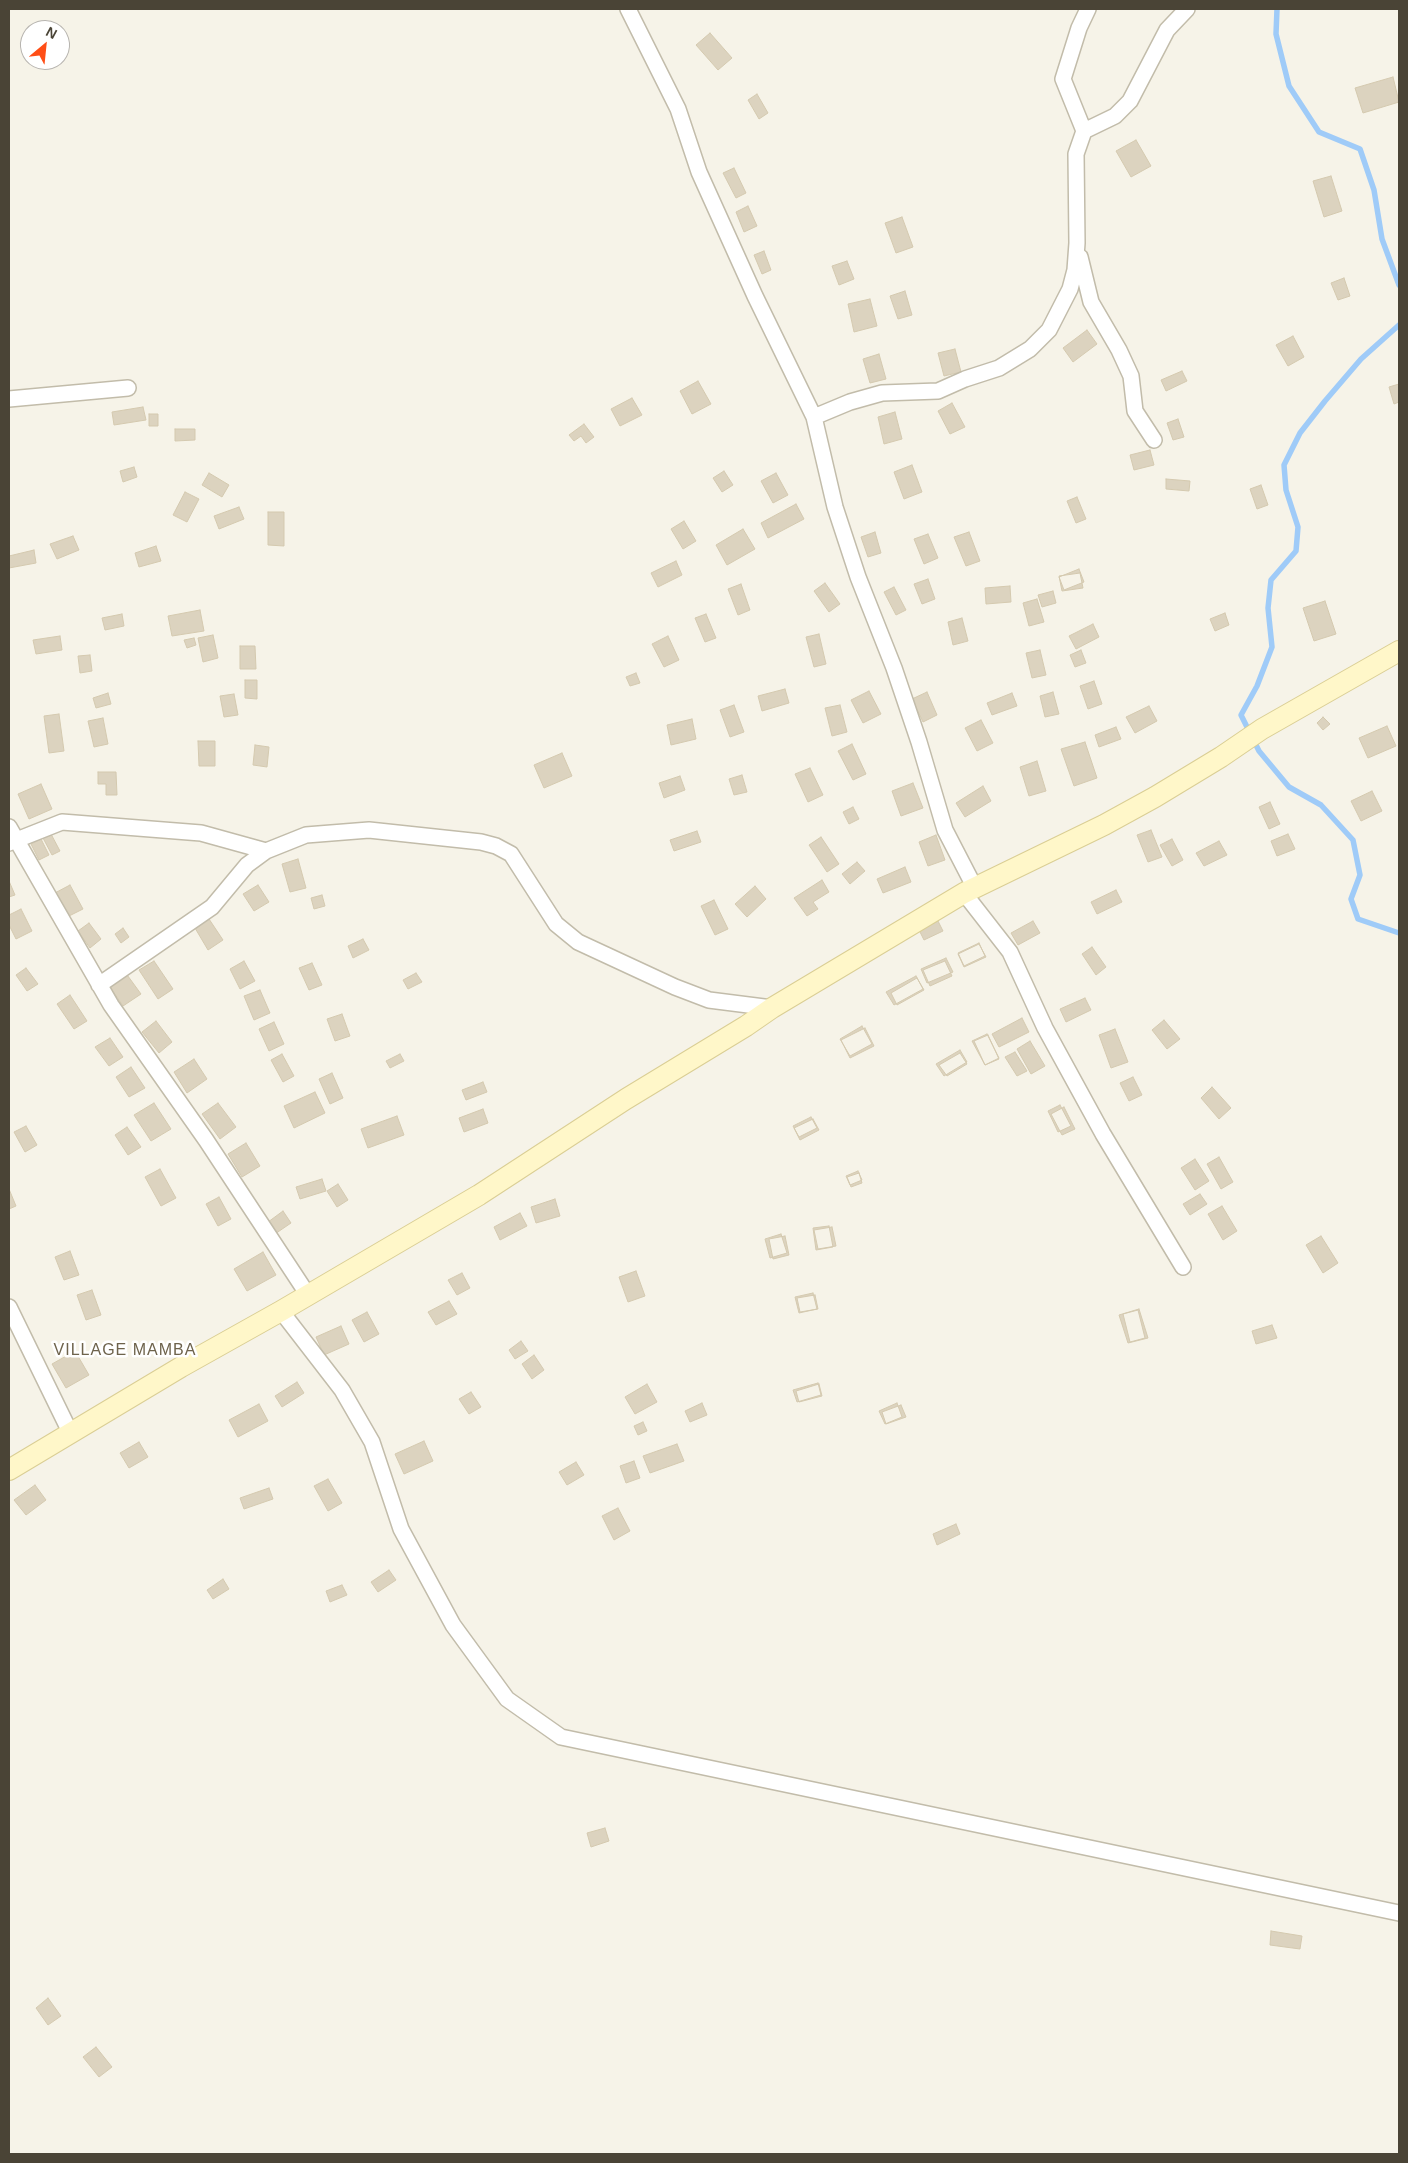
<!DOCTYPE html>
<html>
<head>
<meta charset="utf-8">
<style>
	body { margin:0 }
	#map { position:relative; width:1408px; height:2163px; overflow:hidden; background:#f6f3e8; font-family:Helvetica,sans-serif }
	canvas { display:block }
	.frame { position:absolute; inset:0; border:10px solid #4a4436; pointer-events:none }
	.north { position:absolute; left:20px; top:20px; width:50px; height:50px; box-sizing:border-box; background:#fff; border:1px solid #b7b4af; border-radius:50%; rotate:28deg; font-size:14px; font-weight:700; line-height:20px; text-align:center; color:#4a4436 }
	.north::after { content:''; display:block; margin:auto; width:18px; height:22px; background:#ff4e16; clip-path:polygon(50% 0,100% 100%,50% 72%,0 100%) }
</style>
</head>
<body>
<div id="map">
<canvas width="1408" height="2163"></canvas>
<div class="frame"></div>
<div class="north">N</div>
</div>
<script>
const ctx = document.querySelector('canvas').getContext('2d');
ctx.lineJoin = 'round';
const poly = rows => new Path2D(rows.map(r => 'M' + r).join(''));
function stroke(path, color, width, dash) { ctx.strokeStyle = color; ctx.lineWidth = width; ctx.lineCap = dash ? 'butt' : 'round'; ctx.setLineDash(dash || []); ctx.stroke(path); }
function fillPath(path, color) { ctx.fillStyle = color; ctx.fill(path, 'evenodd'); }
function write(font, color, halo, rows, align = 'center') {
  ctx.font = font + ' Helvetica,sans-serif'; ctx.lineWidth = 5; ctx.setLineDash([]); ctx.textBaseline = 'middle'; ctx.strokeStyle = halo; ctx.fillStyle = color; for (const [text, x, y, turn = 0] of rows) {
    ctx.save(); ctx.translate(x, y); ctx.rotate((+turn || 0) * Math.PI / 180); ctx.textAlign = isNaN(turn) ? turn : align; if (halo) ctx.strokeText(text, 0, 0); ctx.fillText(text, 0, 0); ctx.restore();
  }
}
stroke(poly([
	[1277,9,1276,34,1289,86,1319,132,1360,149,1374,190,1382,239,1399,285],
	[1399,325,1361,359,1325,401,1300,433,1284,465,1286,490,1298,527,1296,551,1271,580,1268,608,1272,647,1257,686,1241,715,1259,751,1289,787,1321,805,1353,840,1360,875,1351,899,1358,919,1399,933]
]), '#9fcbf8', 5.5);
const building = poly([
	[710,33,732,58,718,70,696,45,710,33],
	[1393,77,1399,102,1363,113,1355,88,1393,77],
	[757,94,768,113,759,119,748,100,757,94],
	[1136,140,1151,166,1131,177,1116,151,1136,140],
	[734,168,746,193,736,198,723,173,734,168],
	[1331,176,1342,211,1324,217,1313,181,1331,176],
	[748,206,757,226,744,232,736,212,748,206],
	[902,217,913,247,896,253,885,223,902,217],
	[764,251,771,270,762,274,754,255,764,251],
	[847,261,854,279,839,285,832,266,847,261],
	[1344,278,1350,296,1338,300,1331,283,1344,278],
	[905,291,912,315,898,319,890,296,905,291],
	[870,299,877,326,854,332,848,304,870,299],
	[1087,330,1097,344,1073,362,1063,348,1087,330],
	[1293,336,1304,357,1288,366,1276,345,1293,336],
	[955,349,961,372,944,376,938,353,955,349],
	[879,354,886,379,870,383,863,359,879,354],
	[1182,371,1187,381,1166,391,1161,380,1182,371],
	[698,381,711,404,692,414,680,391,698,381],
	[1399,384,1399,402,1394,404,1389,387,1399,384],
	[632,398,642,415,620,426,611,409,632,398],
	[952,403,965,427,950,434,938,411,952,403],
	[143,407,146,420,114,425,112,412,143,407],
	[895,412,902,439,884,444,878,417,895,412],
	[149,414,158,414,158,426,149,426,149,414],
	[1178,419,1184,437,1173,440,1167,423,1178,419],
	[584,424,594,437,586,443,581,436,574,441,569,435,584,424],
	[175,429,195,429,195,440,175,441,175,429],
	[1150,450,1154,465,1134,470,1130,455,1150,450],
	[912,465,922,492,904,499,894,472,912,465],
	[134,467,137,477,123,482,120,471,134,467],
	[724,471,733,485,722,492,713,478,724,471],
	[209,473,229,485,222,497,202,485,209,473],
	[776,473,788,495,773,503,761,481,776,473],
	[1166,479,1190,481,1189,491,1166,489,1166,479],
	[1261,485,1268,505,1257,509,1250,489,1261,485],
	[185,492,199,499,187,522,173,515,185,492],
	[1077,497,1086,519,1076,523,1067,501,1077,497],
	[796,504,804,519,768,538,761,523,796,504],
	[239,507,244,519,219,529,214,516,239,507],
	[268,512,284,512,284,546,268,545,268,512],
	[684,521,696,541,683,549,671,529,684,521],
	[743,529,755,549,727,565,716,545,743,529],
	[875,532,881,553,868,557,861,537,875,532],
	[969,532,980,561,966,566,954,537,969,532],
	[928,534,938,558,924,564,914,539,928,534],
	[73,536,79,550,57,559,50,544,73,536],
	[156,546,161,561,139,567,135,553,156,546],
	[34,550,36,563,9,568,9,556,34,550],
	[676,561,682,575,658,587,651,573,676,561],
	[1079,569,1084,582,1064,590,1059,577,1079,569],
	[1080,573,1083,588,1062,591,1059,576,1080,573],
	[928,579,935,599,922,604,914,584,928,579],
	[825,583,840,604,829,612,814,591,825,583],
	[741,584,750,610,738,615,728,589,741,584],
	[1010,586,1011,602,986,604,985,588,1010,586],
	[894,587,906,610,896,615,884,592,894,587],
	[1053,591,1056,603,1042,607,1038,595,1053,591],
	[1037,599,1044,622,1029,626,1023,603,1037,599],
	[1325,601,1336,634,1314,641,1303,608,1325,601],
	[200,610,204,631,172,636,168,616,200,610],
	[1225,613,1229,625,1215,631,1210,619,1225,613],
	[122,614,124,626,105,630,102,618,122,614],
	[706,614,716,638,705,642,695,618,706,614],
	[962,618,968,641,953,645,948,622,962,618],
	[1093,624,1099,637,1076,649,1069,636,1093,624],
	[819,634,826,664,814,667,806,637,819,634],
	[213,635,218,658,203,662,198,638,213,635],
	[60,636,62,650,36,654,33,640,60,636],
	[668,636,679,660,664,667,652,644,668,636],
	[194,638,196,645,187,648,184,640,194,638],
	[240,646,255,646,256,669,240,669,240,646],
	[1040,650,1046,675,1032,678,1026,653,1040,650],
	[1081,650,1086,663,1075,667,1070,655,1081,650],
	[90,655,92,671,80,673,78,656,90,655],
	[636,673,640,683,630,686,626,677,636,673],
	[245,680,257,680,257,699,245,698,245,680],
	[1094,681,1102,704,1088,709,1080,686,1094,681],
	[785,689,789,703,762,711,758,696,785,689],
	[869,691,881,714,863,723,851,700,869,691],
	[927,692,937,715,923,722,912,699,927,692],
	[1053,692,1059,714,1045,717,1040,696,1053,692],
	[108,693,111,704,96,708,93,698,108,693],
	[1012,693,1017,706,992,715,987,703,1012,693],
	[234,694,238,715,224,717,220,696,234,694],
	[734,705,744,732,730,737,720,710,734,705],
	[840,705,847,732,832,736,825,708,840,705],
	[1149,706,1157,721,1135,733,1126,717,1149,706],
	[59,714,64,751,49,753,44,716,59,714],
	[1323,717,1330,724,1323,730,1317,723,1323,717],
	[103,718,108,744,94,747,88,721,103,718],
	[692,719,696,739,671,745,667,725,692,719],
	[981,720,993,743,977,751,965,728,981,720],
	[1387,726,1396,746,1368,758,1359,738,1387,726],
	[1116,727,1121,739,1099,747,1095,735,1116,727],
	[198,741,215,741,215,766,199,766,198,741],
	[1085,742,1097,778,1074,786,1061,749,1085,742],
	[852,744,866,774,853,780,838,751,852,744],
	[255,745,269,747,267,767,253,765,255,745],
	[562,753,572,776,544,788,534,765,562,753],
	[1037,761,1046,791,1029,796,1020,767,1037,761],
	[810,768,823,795,808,802,795,774,810,768],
	[98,772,116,772,117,795,106,795,106,784,98,784,98,772],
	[742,775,747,792,734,795,729,779,742,775],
	[680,776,685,790,664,798,659,783,680,776],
	[913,783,923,808,901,816,892,791,913,783],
	[41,784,52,809,29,819,18,794,41,784],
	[983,786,991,801,965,817,956,803,983,786],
	[1372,791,1382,811,1361,821,1351,801,1372,791],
	[1270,802,1280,824,1269,829,1259,807,1270,802],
	[853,807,859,819,849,824,843,812,853,807],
	[1151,830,1162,857,1148,862,1137,835,1151,830],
	[697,831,701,842,674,851,670,840,697,831],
	[51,834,60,851,52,855,43,838,51,834],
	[1288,834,1295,849,1277,856,1271,841,1288,834],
	[936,835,945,860,928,866,919,842,936,835],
	[821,837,839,864,827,872,809,845,821,837],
	[41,839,49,855,39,860,31,844,41,839],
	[1172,839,1183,860,1172,866,1160,845,1172,839],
	[1219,841,1227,855,1204,866,1196,853,1219,841],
	[298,859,306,888,290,892,282,864,298,859],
	[857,862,865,871,850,884,842,874,857,862],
	[905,867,911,882,883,893,877,879,905,867],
	[822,880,829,892,813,902,818,909,807,916,794,898,822,880],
	[9,881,15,895,9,897,9,881],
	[70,885,83,909,65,918,53,894,70,885],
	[258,885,269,902,254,911,243,894,258,885],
	[755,886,766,899,747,917,735,904,755,886],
	[1116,890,1122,902,1097,914,1091,902,1116,890],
	[322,895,325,906,314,909,311,898,322,895],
	[714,900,728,929,715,935,701,906,714,900],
	[21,909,32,931,16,939,9,925,9,915,21,909],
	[209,919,223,940,208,950,195,928,209,919],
	[938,921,943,931,924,940,919,930,938,921],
	[1033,921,1040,933,1018,945,1011,933,1033,921],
	[89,923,101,939,90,948,78,931,89,923],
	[123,928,129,937,121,943,115,934,123,928],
	[363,939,369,950,353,958,348,946,363,939],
	[979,943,985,956,964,966,958,953,979,943],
	[979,944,986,957,964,967,958,954,979,944],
	[1092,947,1106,967,1096,975,1082,954,1092,947],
	[946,958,953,972,927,983,921,969,946,958],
	[154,961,173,989,158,999,139,970,154,961],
	[244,961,255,981,240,989,230,969,244,961],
	[945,961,952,976,930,986,923,970,945,961],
	[312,963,322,985,309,990,299,968,312,963],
	[26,968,38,984,27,991,16,975,26,968],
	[125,972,141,994,123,1006,108,984,125,972],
	[416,973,422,982,408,989,403,980,416,973],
	[916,976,923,989,894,1005,886,992,916,976],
	[917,978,924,990,897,1005,891,993,917,978],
	[260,990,270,1013,254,1020,244,996,260,990],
	[70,995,87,1021,74,1029,57,1004,70,995],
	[1085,998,1091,1010,1066,1022,1060,1009,1085,998],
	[342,1014,350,1036,335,1041,327,1019,342,1014],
	[1022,1018,1029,1032,999,1047,992,1034,1022,1018],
	[1164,1020,1180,1039,1167,1049,1152,1030,1164,1020],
	[156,1021,172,1042,159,1053,142,1032,156,1021],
	[274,1022,284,1044,269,1051,259,1029,274,1022],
	[862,1026,872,1044,850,1056,840,1039,862,1026],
	[865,1028,874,1046,850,1058,841,1040,865,1028],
	[1115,1029,1128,1062,1111,1068,1099,1035,1115,1029],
	[987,1034,999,1058,985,1065,972,1041,987,1034],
	[988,1035,999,1059,985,1065,974,1041,988,1035],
	[110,1038,123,1057,109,1066,95,1047,110,1038],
	[1030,1041,1045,1066,1031,1074,1017,1049,1030,1041],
	[960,1050,967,1062,944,1076,936,1064,960,1050],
	[1015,1052,1027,1071,1017,1076,1005,1057,1015,1052],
	[960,1053,967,1064,947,1076,939,1065,960,1053],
	[282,1054,294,1076,283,1082,271,1060,282,1054],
	[400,1054,404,1061,390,1068,386,1061,400,1054],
	[194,1059,207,1079,187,1093,174,1072,194,1059],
	[131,1067,145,1088,129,1097,116,1077,131,1067],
	[332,1073,343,1098,330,1104,319,1079,332,1073],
	[1133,1077,1142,1095,1129,1101,1120,1083,1133,1077],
	[483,1082,487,1092,466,1100,462,1090,483,1082],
	[1212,1087,1231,1108,1219,1119,1201,1098,1212,1087],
	[315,1092,325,1113,294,1128,284,1106,315,1092],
	[154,1103,171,1129,151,1141,134,1115,154,1103],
	[218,1103,236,1127,220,1139,202,1114,218,1103],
	[1060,1105,1071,1126,1058,1132,1048,1111,1060,1105],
	[1064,1107,1075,1129,1062,1135,1051,1114,1064,1107],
	[483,1109,488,1123,464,1132,459,1118,483,1109],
	[397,1116,404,1135,368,1148,361,1129,397,1116],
	[811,1117,817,1128,799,1137,793,1126,811,1117],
	[813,1119,819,1130,800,1140,794,1128,813,1119],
	[26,1126,37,1145,25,1152,14,1132,26,1126],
	[127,1127,141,1147,128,1155,115,1135,127,1127],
	[246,1143,260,1166,242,1177,228,1154,246,1143],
	[1219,1157,1233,1182,1221,1189,1207,1164,1219,1157],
	[1195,1159,1209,1181,1195,1190,1181,1168,1195,1159],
	[160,1169,176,1198,161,1206,145,1177,160,1169],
	[858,1171,862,1180,850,1185,846,1176,858,1171],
	[859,1173,862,1183,851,1187,847,1177,859,1173],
	[322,1179,326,1191,300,1199,296,1187,322,1179],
	[338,1184,348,1200,337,1207,327,1191,338,1184],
	[9,1189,16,1206,9,1209,9,1189],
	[1200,1194,1207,1204,1190,1215,1183,1204,1200,1194],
	[219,1197,231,1219,218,1226,206,1204,219,1197],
	[555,1199,560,1216,536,1223,531,1207,555,1199],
	[1222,1206,1237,1231,1223,1240,1208,1214,1222,1206],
	[283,1211,291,1223,272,1236,264,1225,283,1211],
	[520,1213,527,1226,500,1240,494,1227,520,1213],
	[829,1226,833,1247,816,1250,813,1228,829,1226],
	[832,1227,836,1246,818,1249,814,1230,832,1227],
	[781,1234,787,1253,770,1258,765,1239,781,1234],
	[785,1236,789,1255,773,1259,769,1239,785,1236],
	[1321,1236,1338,1263,1323,1273,1306,1245,1321,1236],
	[70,1251,79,1275,64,1280,55,1257,70,1251],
	[263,1252,276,1275,247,1291,234,1269,263,1252],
	[636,1271,645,1296,628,1302,619,1277,636,1271],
	[462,1273,470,1288,457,1295,448,1280,462,1273],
	[92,1290,101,1315,86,1320,77,1295,92,1290],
	[813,1293,817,1309,799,1313,795,1297,813,1293],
	[815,1295,818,1309,800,1312,797,1298,815,1295],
	[449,1301,457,1314,436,1325,428,1312,449,1301],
	[1139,1309,1148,1338,1128,1343,1119,1315,1139,1309],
	[1138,1310,1145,1338,1130,1342,1123,1314,1138,1310],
	[367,1312,379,1334,364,1342,352,1320,367,1312],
	[1272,1325,1277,1338,1256,1344,1252,1331,1272,1325],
	[341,1326,349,1344,324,1355,316,1337,341,1326],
	[521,1341,528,1351,515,1359,509,1350,521,1341],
	[75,1351,89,1375,66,1388,52,1364,75,1351],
	[534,1355,544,1370,532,1379,522,1364,534,1355],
	[297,1382,304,1393,282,1407,275,1396,297,1382],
	[818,1383,821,1395,797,1402,793,1390,818,1383],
	[647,1384,657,1402,635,1414,625,1397,647,1384],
	[819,1384,822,1396,799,1402,796,1391,819,1384],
	[471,1392,481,1407,469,1414,459,1399,471,1392],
	[702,1403,707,1415,690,1422,685,1411,702,1403],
	[897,1403,902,1417,885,1424,879,1411,897,1403],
	[259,1404,268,1421,238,1437,229,1420,259,1404],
	[901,1405,906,1417,886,1424,882,1412,901,1405],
	[643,1422,647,1431,638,1435,634,1426,643,1422],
	[424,1441,433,1461,404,1474,395,1454,424,1441],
	[139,1442,148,1457,129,1468,120,1453,139,1442],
	[677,1444,684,1461,650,1473,643,1456,677,1444],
	[634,1461,640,1478,626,1483,620,1466,634,1461],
	[576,1462,584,1475,567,1485,559,1472,576,1462],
	[328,1479,342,1503,328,1511,314,1486,328,1479],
	[35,1485,46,1500,26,1515,14,1500,35,1485],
	[269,1488,273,1499,244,1509,240,1498,269,1488],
	[618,1508,630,1531,614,1540,602,1516,618,1508],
	[956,1524,960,1534,937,1545,933,1534,956,1524],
	[389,1570,396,1580,378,1592,371,1582,389,1570],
	[223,1579,229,1589,213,1599,207,1590,223,1579],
	[342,1585,347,1595,330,1602,326,1591,342,1585],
	[605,1828,609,1841,591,1847,587,1833,605,1828],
	[1271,1931,1302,1936,1300,1949,1270,1945,1271,1931],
	[48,1998,61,2016,48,2025,36,2008,48,1998],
	[96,2047,112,2067,99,2077,83,2057,96,2047]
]);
fillPath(building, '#dcd3bf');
stroke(building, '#d4c9af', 1);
const street = poly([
	[628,9,678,109,699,172,755,296,814,417,835,507,858,577,894,668,919,742,945,830,975,888],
	[1088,9,1079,28,1063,79,1084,131,1115,116,1130,101,1167,30,1187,9],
	[1080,257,1091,302,1119,350,1131,376,1135,411,1154,440],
	[9,399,128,388],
	[814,417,850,402,882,393,938,391,965,379,999,368,1030,349,1049,330,1070,289,1075,270,1077,243,1076,154,1084,131],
	[9,827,111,1005,206,1140,308,1295],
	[9,843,62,822,201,833,266,851],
	[964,893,1010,952,1045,1028,1103,1134,1183,1267],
	[99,985,212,907,247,865,266,851,306,835,369,830,481,842,496,846,511,854,556,924,578,942,675,987,709,1000,772,1008],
	[9,1307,70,1432],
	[281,1311,342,1390,372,1442,401,1529,453,1625,507,1699,561,1737,1399,1913]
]);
const secondary = poly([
	[9,1470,181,1367,281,1311,479,1195,626,1099,746,1026,772,1008,964,893,1104,825,1155,797,1221,757,1262,729,1399,651]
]);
stroke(street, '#c2bcaa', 18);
stroke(secondary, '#dace94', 22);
stroke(street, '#fff', 15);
stroke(secondary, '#fff7c9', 20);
ctx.letterSpacing = '1px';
write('16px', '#6e634c', '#fff', [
	["VILLAGE MAMBA",125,1351]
]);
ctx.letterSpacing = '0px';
</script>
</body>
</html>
